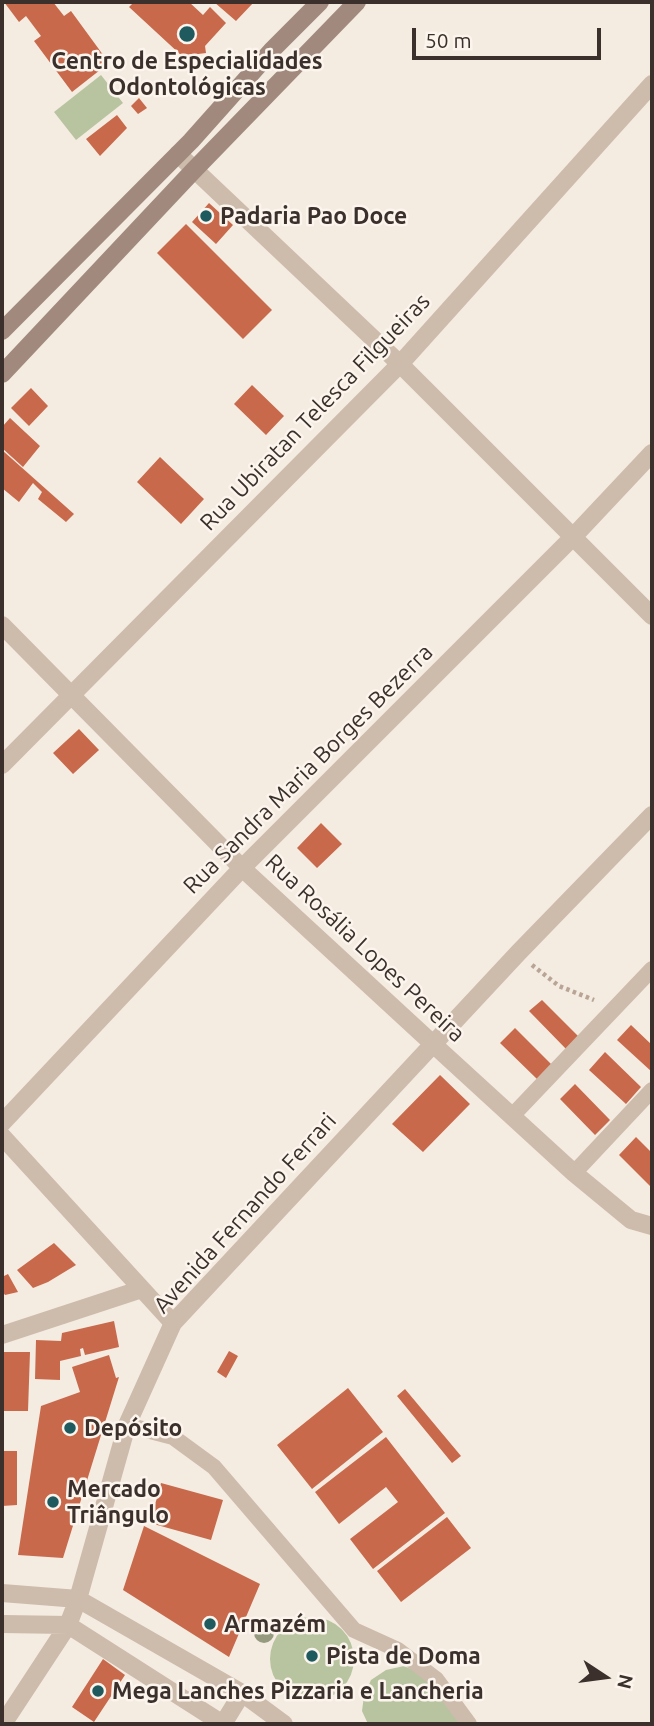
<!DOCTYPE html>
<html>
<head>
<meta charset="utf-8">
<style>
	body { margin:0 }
	#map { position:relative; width:654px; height:1726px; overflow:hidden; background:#f4ebe1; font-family:Ubuntu,sans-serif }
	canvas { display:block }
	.frame { position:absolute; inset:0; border:4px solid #3b302b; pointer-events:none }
	.north { position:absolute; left:570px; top:1642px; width:70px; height:70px; -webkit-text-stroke:5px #fbf5ee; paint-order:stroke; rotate:103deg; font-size:19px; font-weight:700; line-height:28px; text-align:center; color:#3b302b }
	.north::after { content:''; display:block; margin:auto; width:24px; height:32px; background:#3b302b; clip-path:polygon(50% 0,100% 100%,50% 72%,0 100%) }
	.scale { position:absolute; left:412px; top:28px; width:189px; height:32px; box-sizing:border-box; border:4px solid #3b302b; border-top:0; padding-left:9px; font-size:21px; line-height:24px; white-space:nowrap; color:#3b302b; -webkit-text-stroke:5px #fbf5ee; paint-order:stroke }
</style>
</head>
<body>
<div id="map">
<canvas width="654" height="1726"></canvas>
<div class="frame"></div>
<div class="north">N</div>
<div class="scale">50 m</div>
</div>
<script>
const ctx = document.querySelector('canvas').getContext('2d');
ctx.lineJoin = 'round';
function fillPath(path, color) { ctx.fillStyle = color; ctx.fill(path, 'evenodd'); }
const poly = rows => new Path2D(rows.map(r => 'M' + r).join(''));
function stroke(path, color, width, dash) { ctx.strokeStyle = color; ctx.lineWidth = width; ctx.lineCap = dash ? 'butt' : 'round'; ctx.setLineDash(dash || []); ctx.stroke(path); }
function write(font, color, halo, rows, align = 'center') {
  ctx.font = font + ' Ubuntu,sans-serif'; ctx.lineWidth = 5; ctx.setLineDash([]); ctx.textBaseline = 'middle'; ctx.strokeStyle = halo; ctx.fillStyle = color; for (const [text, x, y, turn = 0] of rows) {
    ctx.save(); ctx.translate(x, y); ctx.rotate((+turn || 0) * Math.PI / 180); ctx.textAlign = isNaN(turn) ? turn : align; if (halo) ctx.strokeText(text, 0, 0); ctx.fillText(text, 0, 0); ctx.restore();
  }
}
fillPath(poly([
	[101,75,123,103,76,140,54,112],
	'270 1659a42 42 0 1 1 84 0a42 42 0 1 1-84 0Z',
	[404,1666,427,1676,465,1724,368,1724,362,1711,364,1696,371,1680,386,1670]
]), '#b8c4a0');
fillPath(poly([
	[4,2,53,2,64,16,71,11,109,63,72,92,34,41,41,36,26,16,19,22],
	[134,2,189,2,203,15,210,7,226,23,205,46,206,53,182,56,129,7],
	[214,2,254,2,236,21],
	[139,98,147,108,138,114,131,106],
	[117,115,127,128,100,156,86,139],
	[209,203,233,225,216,244,192,222],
	[186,224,272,310,243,339,157,253],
	[252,385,284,416,266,435,234,404],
	[31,388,48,406,29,426,11,408],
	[10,418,40,446,23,467,2,448,2,427],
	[2,450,74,514,66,522,38,499,42,492,33,483,19,502,2,488],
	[160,457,204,499,181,524,137,482],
	[79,729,99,750,73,774,53,753],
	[321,823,342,844,317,868,297,848],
	[542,1000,580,1038,567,1050,529,1011],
	[631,1025,652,1045,652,1072,617,1040],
	[515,1028,552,1065,538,1080,500,1043],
	[605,1052,641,1087,626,1104,589,1070],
	[440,1075,470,1104,423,1152,392,1124],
	[575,1084,610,1120,595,1135,560,1099],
	[636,1137,652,1153,652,1188,619,1155],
	[54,1243,76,1265,48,1282,33,1288,17,1270],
	[8,1274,18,1292,5,1295,2,1291,2,1277],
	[114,1321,119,1347,85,1355,83,1348,80,1349,81,1356,60,1361,60,1380,35,1379,36,1340,61,1341,62,1333],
	[229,1351,238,1356,226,1378,217,1372],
	[2,1352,30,1352,28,1411,2,1411],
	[109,1355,116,1378,119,1377,63,1558,18,1555,41,1406,80,1392,72,1367],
	[348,1388,383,1432,312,1489,277,1445],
	[405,1389,461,1456,452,1463,397,1396],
	[386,1437,445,1513,373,1569,350,1539,398,1502,386,1487,339,1524,315,1492],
	[2,1451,17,1451,17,1505,2,1506],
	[161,1483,223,1500,211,1540,150,1523],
	[447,1517,471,1548,401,1602,377,1571],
	[144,1526,260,1584,229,1657,123,1590],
	[103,1659,125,1675,94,1722,72,1707]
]), '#c8694b');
stroke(poly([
	[532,965,559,986,594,1000]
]), '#b9a596', 4.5, [3.5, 3.5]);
stroke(poly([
	[512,1116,652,969],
	[574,1173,652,1090],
	[127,1425,173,1437,214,1467,354,1630,398,1650,436,1679,469,1724]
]), '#cdbbac', 16);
stroke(poly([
	[178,154,400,364,652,616],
	[2,625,242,868,433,1044,574,1173,631,1220,652,1226],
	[2,765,400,364,652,84],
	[2,1123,242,868,573,537,652,453],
	[2,1136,173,1323],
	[2,1335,142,1289]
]), '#cdbbac', 18);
stroke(poly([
	[2,1593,78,1599,242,1693,284,1724],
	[2,1624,68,1625,223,1724,242,1693],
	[3,1724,68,1625,78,1599,127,1425,173,1323,519,952,652,815]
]), '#cdbbac', 18);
stroke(poly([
	[2,331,191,141,273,49,320,2],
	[2,374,194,170,357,2]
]), '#a18a7d', 18);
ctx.fillStyle = '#969b7f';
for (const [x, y] of [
	[264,1633]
]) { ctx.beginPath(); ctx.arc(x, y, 10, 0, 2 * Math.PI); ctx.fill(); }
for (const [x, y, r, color] of [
	[187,34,9,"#1f5a5e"],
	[206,216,7,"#1f5a5e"],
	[70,1428,7,"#1f5a5e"],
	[53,1502,7,"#1f5a5e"],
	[210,1624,7,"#1f5a5e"],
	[312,1656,7,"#1f5a5e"],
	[98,1691,7,"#1f5a5e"]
]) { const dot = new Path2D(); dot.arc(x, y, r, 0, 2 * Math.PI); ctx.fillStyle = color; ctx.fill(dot); stroke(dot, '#fbf5ee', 2.5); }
write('bold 23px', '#3b302b', '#fbf5ee', [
	["Centro de Especialidades",187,61,"center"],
	["Odontológicas",187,87,"center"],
	["Padaria Pao Doce",220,216],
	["Depósito",84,1428],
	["Mercado",67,1489],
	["Triângulo",67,1515],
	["Armazém",224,1624],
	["Pista de Doma",326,1656],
	["Mega Lanches Pizzaria e Lancheria",112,1691]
], 'left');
write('23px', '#3b302b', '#fbf5ee', [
	["Rua Ubiratan Telesca Filgueiras",315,412,-46],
	["Rua Sandra Maria Borges Bezerra",308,769,-45],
	["Rua Rosália Lopes Pereira",365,948,43],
	["Avenida Fernando Ferrari",245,1213,-48]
]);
</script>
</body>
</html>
